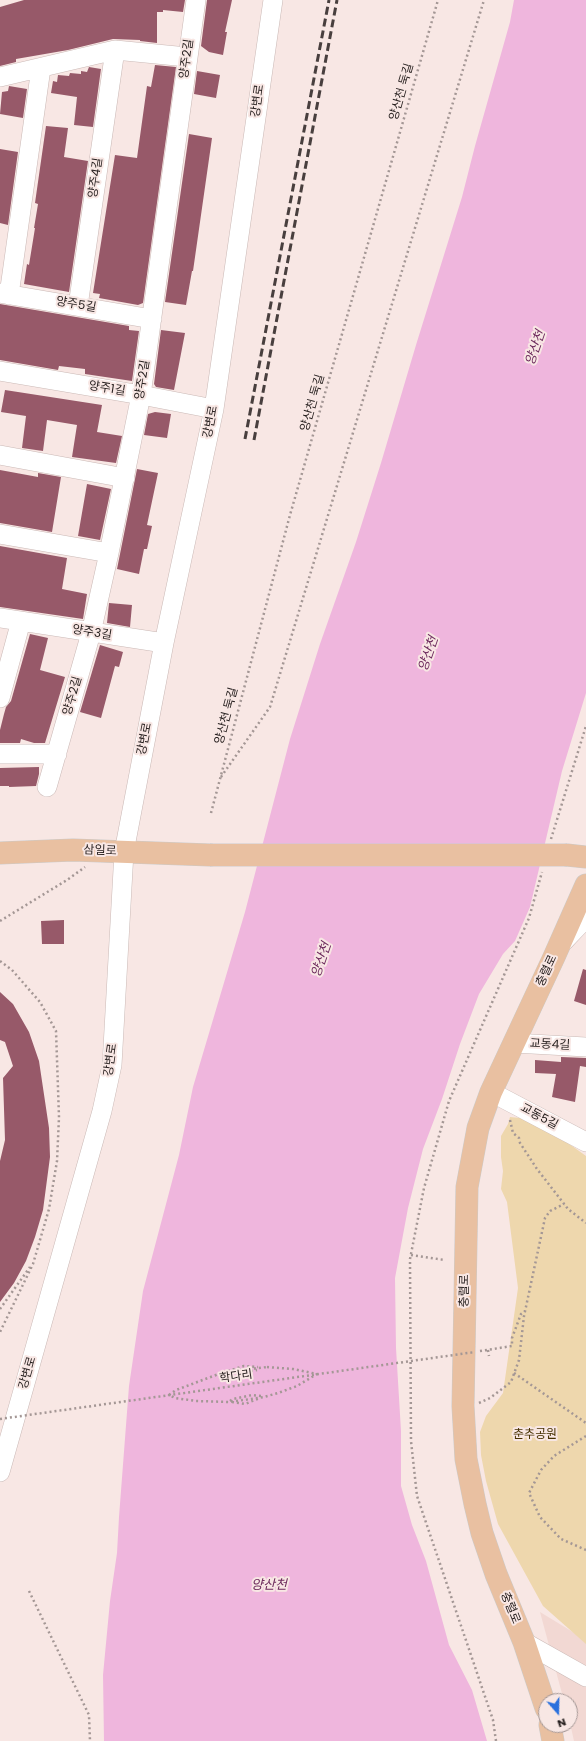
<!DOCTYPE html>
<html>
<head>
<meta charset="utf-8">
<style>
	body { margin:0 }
	#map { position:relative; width:586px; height:1741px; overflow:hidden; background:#f8e7e4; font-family:Poppins,sans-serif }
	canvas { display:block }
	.north { position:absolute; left:538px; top:1693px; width:40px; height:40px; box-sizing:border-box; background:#f8e7e4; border:1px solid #a59896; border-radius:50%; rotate:160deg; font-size:11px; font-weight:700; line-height:16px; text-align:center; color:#282120 }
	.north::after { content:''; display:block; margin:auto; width:14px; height:18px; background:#2a70dd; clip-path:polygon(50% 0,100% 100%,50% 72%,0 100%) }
</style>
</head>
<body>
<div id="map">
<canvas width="586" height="1741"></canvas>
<div class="north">N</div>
</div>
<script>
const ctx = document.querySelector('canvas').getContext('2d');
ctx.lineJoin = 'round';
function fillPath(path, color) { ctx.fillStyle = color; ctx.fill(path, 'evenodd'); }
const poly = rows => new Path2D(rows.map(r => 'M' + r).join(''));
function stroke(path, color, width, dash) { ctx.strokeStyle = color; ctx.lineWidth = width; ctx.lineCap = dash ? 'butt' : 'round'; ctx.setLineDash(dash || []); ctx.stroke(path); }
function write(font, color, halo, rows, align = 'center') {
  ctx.font = font + ' Poppins,"Noto Sans KR",sans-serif'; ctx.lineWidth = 4; ctx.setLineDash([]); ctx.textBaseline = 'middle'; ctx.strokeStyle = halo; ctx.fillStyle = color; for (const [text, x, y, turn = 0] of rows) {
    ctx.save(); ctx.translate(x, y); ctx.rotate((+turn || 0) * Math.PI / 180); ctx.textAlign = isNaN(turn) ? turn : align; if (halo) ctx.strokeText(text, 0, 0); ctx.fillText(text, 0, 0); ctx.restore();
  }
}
fillPath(poly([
	[540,1612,586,1640,586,1741,574,1741,570,1723,570,1701,564,1701]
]), '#f2d8d3');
fillPath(poly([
	[510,1117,520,1118,545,1129,561,1138,586,1156,586,1644,543,1606,498,1524,486,1481,481,1455,480,1432,486,1416,503,1393,518,1288,507,1202,501,1189,503,1171,501,1157,501,1136,508,1124]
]), '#eed7ad');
fillPath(poly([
	[514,0,586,0,586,693,562,771,530,907,515,941,503,954,479,994,460,1044,442,1099,423,1149,408,1208,395,1278,396,1348,401,1431,401,1486,412,1525,426,1561,449,1645,472,1690,487,1741,104,1741,103,1675,110,1601,117,1553,119,1517,129,1386,143,1291,179,1155,193,1087,245,912,290,739,320,644,356,542,381,463,416,345,462,197,475,146,510,22]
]), '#efb6dd');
fillPath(poly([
	[24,0,185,0,183,12,163,10,163,12,157,12,157,43,140,41,140,40,113,39,68,50,16,59,16,62,0,66,0,7],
	[207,0,232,0,225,32,227,32,223,55,209,52,201,46],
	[155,65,176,67,143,303,138,305,99,298,100,294,93,293,115,155,137,158,147,86,151,87],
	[89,67,101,69,93,127,74,125,77,97,51,93,53,81,57,82,58,75,69,76,70,73,81,74,81,71,87,72],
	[197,71,220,75,216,98,194,94],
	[9,86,27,89,23,118,0,114,2,92,8,91],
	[46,126,68,128,64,157,88,161,69,292,24,284,27,264,29,265,35,228,34,228,38,204,35,203],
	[189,134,212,138,193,271,192,271,186,305,165,302],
	[0,149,18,152,8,225,0,223],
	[0,304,129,326,129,330,139,331,132,381,85,374,85,369,59,366,58,370,0,360],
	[161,330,185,333,174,390,156,387,154,384],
	[5,390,102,405,97,432,122,436,116,463,72,457,77,425,47,420,43,451,22,448,26,416,1,412],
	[155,412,171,414,167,438,144,435,148,414],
	[137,469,158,473,147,525,152,526,147,549,144,549,139,574,117,569],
	[0,470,38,477,38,473,61,477,52,532,0,523],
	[87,484,111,489,100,540,78,536],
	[0,546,67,558,62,589,87,594,83,619,0,607],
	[109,603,132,605,130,627,107,623],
	[30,634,48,638,40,670,65,677,45,743,34,743,21,739,20,743,0,743,0,730,4,714,6,707,11,701],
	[100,645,123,652,119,667,115,666,101,718,80,712],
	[39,767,39,774,36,786,9,787,9,786,0,786,0,768],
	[64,920,64,944,42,944,41,921],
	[583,969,586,970,586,1005,574,1001],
	[0,992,13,1004,29,1032,39,1061,49,1128,50,1157,43,1210,35,1237,26,1261,14,1283,0,1302,0,1161,5,1140,3,1078,13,1066,5,1042,0,1040],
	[561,1057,586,1058,586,1067,580,1066,575,1102,552,1097,556,1074,535,1073,535,1060,561,1062]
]), '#975969');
const minor = poly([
	[0,77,115,50,187,57],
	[0,293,152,319],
	[9,295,41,68],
	[78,306,115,50],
	[0,371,141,395,214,409],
	[0,455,125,478],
	[0,534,109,553],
	[0,618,164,643],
	[0,698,21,621],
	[0,754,57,754],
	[47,787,91,633,109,553,141,395,196,0],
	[564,941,583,921,586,920],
	[514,1043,586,1047],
	[491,1092,586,1142],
	[0,1472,102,1111,112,1065,124,852,164,643,214,409,273,0],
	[524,1642,586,1677]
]);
const major = poly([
	[0,853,73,850,210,855],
	[567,855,586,857],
	[546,1708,524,1642,496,1574,482,1533,475,1504,466,1459,463,1406,467,1187,478,1128,491,1092,554,957,586,885],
	[550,1725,553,1741]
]);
stroke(minor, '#cab9b6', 20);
stroke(major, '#cbcac9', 23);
stroke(poly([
	[221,777,270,707,484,0],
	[211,813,290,515,438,0],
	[551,839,586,726],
	[0,921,67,880,85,867],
	[0,961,12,970,40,1002,56,1031,59,1117,57,1161,49,1209,33,1264,0,1332],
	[510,1120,513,1133,519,1138,520,1143,537,1169,568,1209,586,1223],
	[411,1255,445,1260],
	[0,1309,30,1267],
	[488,1350,489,1356],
	[480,1351,512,1346,512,1338,521,1314,525,1311],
	[267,1367,293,1369,317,1374,297,1386,278,1393,264,1397,230,1402,196,1401,175,1398,169,1395,176,1390,224,1372,267,1367],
	[228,1371,244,1366,258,1367],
	[226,1373,241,1373,257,1370],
	[514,1373,586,1423],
	[230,1401,233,1399,252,1395,262,1396],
	[232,1402,245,1404,260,1398],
	[479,1403,490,1398,511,1382,519,1360,524,1316,545,1218,550,1211,564,1204],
	[586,1436,554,1456,541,1470,529,1493,540,1517,561,1539,586,1550],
	[29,1591,89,1715,90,1741],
	[496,1741,493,1720,417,1496,411,1441,410,1259,424,1188,449,1101,529,918,542,872]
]), '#a49795', 2.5, [2, 3]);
stroke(minor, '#fff', 19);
stroke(major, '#e9c0a1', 22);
stroke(poly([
	[245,439,329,0],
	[254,440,337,0]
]), '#483f3e', 3, [8, 4]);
const majorBridge = poly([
	[210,855,567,855]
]);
stroke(majorBridge, '#cbcac9', 23, []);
stroke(poly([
	[0,1419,475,1352]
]), '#a49795', 2.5, [2, 3]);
stroke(majorBridge, '#e9c0a1', 22);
write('12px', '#282120', '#f8e7e4', [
	["양주2길",187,59,-82],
	["양산천 둑길",402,92,-74],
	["강변로",258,101,-82],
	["양주4길",96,178,-82],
	["양주5길",76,305,10],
	["양주2길",143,380,-81],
	["양주1길",107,389,9],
	["양산천 둑길",313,403,-74],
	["강변로",211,422,-79],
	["양주3길",92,633,9],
	["양주2길",73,696,-74],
	["양산천 둑길",227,716,-75],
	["강변로",145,739,-79],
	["삼일로",100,851,2],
	["충렬로",547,971,-65],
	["교동4길",550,1045,3],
	["강변로",111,1060,-82],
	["교동5길",539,1117,28],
	["충렬로",465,1291,-89],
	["강변로",28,1373,-74],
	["학다리",236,1377,-8],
	["충렬로",510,1608,68]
]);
write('12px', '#463100', '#f8e7e4', [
	["춘추공원",535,1435]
]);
write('italic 13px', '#6d2b5d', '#f8e7e4', [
	["양산천",536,348,-71],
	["양산천",429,654,-71],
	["양산천",322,960,-71],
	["양산천",269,1586]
]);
</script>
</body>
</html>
